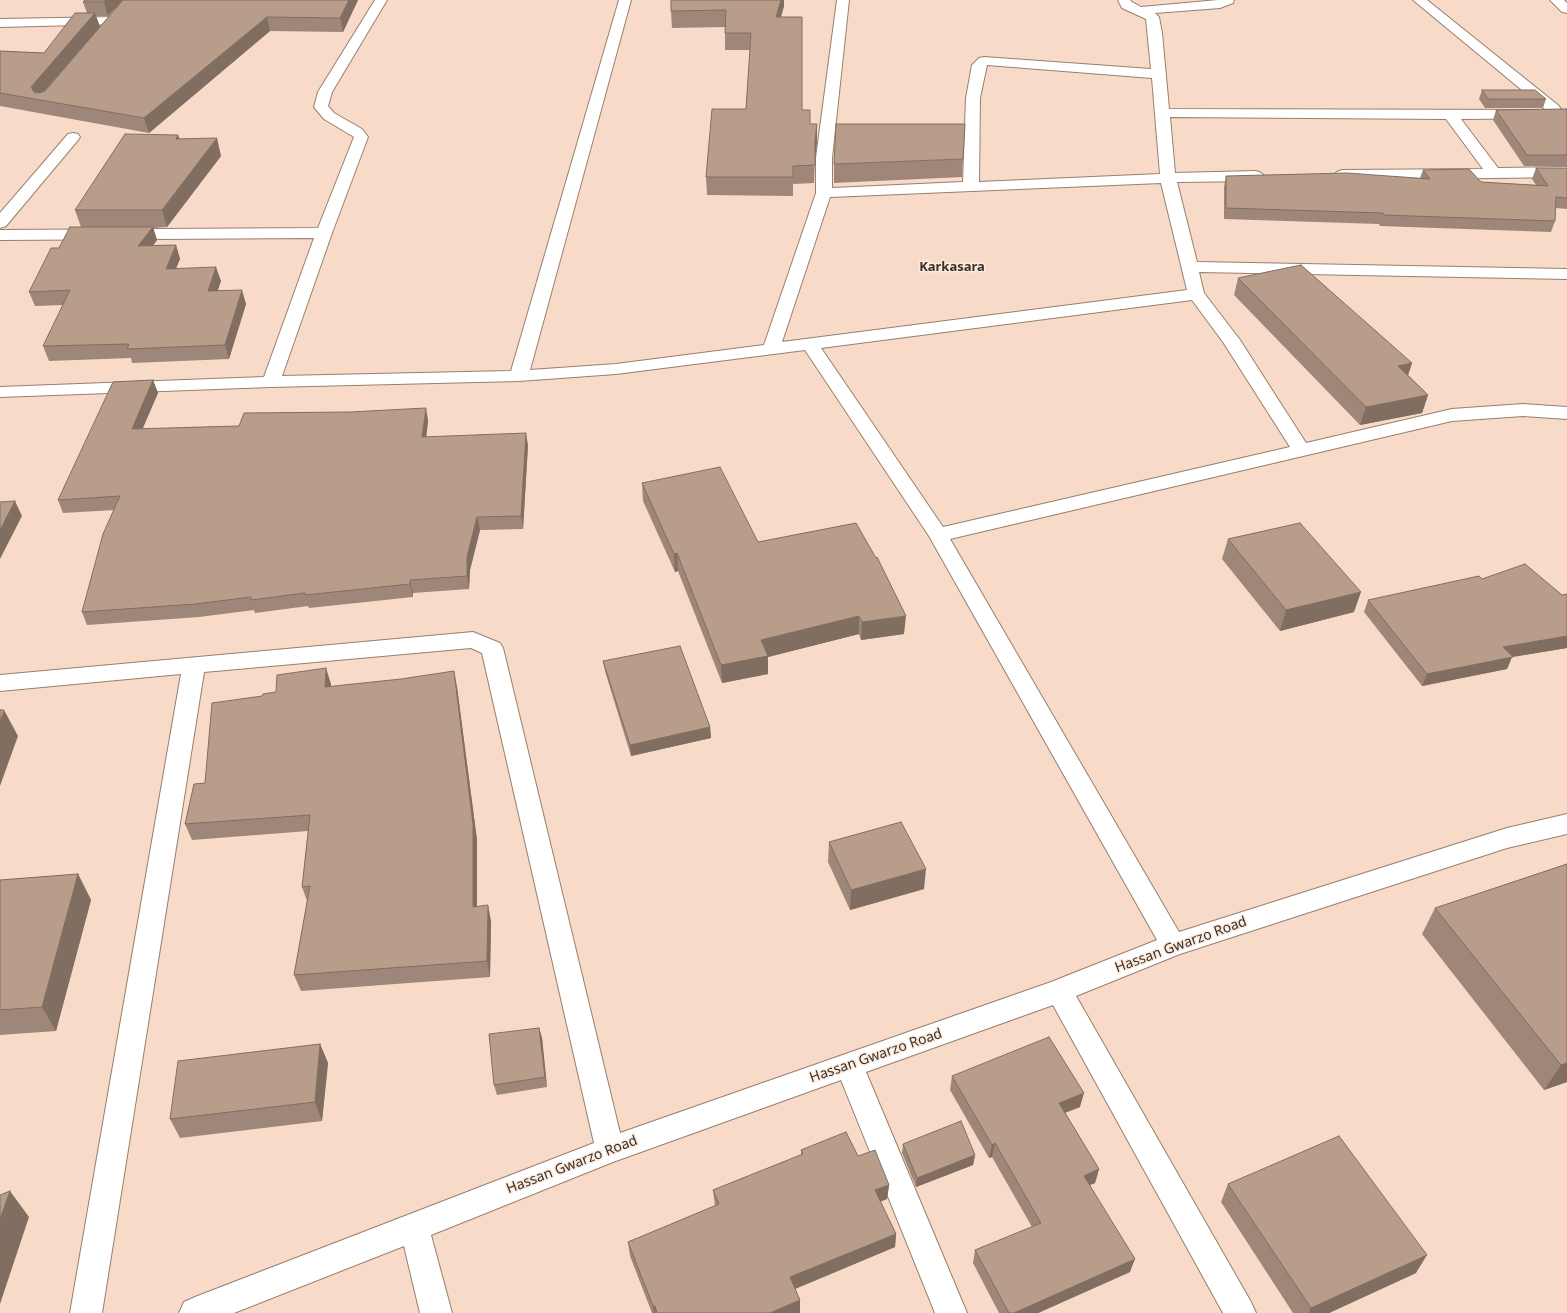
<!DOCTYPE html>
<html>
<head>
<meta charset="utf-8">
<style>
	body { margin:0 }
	canvas { display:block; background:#f7dac7 }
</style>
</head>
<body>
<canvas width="1567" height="1313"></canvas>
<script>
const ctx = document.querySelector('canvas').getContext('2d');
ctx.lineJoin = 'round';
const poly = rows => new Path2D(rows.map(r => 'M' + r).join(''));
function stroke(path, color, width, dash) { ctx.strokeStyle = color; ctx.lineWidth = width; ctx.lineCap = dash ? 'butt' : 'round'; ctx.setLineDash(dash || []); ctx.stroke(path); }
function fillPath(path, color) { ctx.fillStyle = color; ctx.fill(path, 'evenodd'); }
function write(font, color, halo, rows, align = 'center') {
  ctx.font = font + ' "Noto Sans",sans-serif'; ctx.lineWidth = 3; ctx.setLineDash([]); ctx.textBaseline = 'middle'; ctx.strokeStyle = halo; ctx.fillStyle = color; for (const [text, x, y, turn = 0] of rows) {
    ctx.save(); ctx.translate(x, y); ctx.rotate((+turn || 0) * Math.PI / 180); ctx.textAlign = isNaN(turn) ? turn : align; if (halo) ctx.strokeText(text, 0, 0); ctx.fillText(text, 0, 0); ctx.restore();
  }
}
const minor = poly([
	[375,0,387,0,332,92,328,106,334,113,362,129,368,137,332,233,282,376,511,371,619,0,631,0,530,370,616,364,764,345,816,193,816,158,837,0,849,0,832,158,832,188,963,182,966,98,972,65,979,58,984,57,1151,69,1146,19,1122,8,1118,0,1130,0,1132,2,1141,7,1218,0,1234,0,1233,3,1220,8,1155,13,1159,17,1162,33,1169,109,1546,110,1413,0,1427,0,1559,106,1561,110,1567,110,1567,118,1461,119,1498,168,1567,167,1567,177,1342,180,1337,178,1334,175,1337,172,1342,170,1483,169,1446,119,1170,117,1175,173,1256,171,1261,173,1264,176,1261,179,1256,181,1177,182,1197,262,1567,269,1567,279,1199,272,1204,293,1240,340,1306,443,1452,409,1523,404,1567,407,1567,419,1523,416,1452,421,950,539,1179,932,1507,828,1567,814,1567,834,1507,848,1180,954,1076,996,1251,1302,1256,1313,1223,1313,1053,1005,866,1072,967,1313,935,1313,841,1080,613,1162,431,1235,452,1313,420,1313,404,1246,234,1313,179,1313,184,1302,195,1297,594,1143,482,653,471,648,204,672,102,1313,70,1313,181,674,0,691,0,675,473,632,500,643,503,648,620,1133,1051,982,1157,940,929,536,805,350,616,374,519,381,271,387,0,397,0,387,264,377,314,238,0,240,0,230,318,228,354,137,324,119,314,107,318,92,375,0],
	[987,65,1152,78,1160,174,979,182,980,98,987,65],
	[1161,183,1187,290,782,342,830,197,1161,183],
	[1192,300,1223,342,1290,447,943,527,821,348,1192,300],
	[1550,0,1564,0,1567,3,1567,13,1562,12,1550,0],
	[113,17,118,18,120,21,118,24,0,27,0,19,113,17],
	[73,133,78,134,80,137,78,140,6,226,0,228,0,213,68,134,73,133]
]);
stroke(minor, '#987f6d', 2);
fillPath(minor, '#fff');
fillPath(poly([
	[85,0,123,0,108,16,96,16,100,27,44,92,45,91,123,0,358,0,343,32,270,31,149,133,0,106,0,51,44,53,87,13,83,2],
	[784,0,784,6,781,17,802,110,810,124,817,142,815,156,814,183,793,184,793,196,707,195,706,177,746,109,750,50,725,50,725,27,672,28,671,11],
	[1482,90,1546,99,1543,108,1485,108,1479,99],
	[1567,109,1567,166,1524,166,1493,120,1496,110],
	[178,135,180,139,221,156,167,227,153,228,157,240,153,246,176,245,180,259,176,268,221,281,217,290,246,304,229,359,132,363,131,358,49,361,43,346,63,305,35,306,29,292,59,248,81,227,75,210],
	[963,159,962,177,834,183,834,164],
	[1536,168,1567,168,1567,209,1556,208,1555,221,1551,232,1380,226,1379,224,1224,219,1224,187,1226,176,1420,178,1423,170,1481,182,1536,185,1532,179],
	[1238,278,1412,363,1408,375,1428,395,1422,413,1360,425,1234,295],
	[153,380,158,393,142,429,428,420,426,437,528,445,523,529,480,530,470,570,469,589,413,593,413,597,309,608,308,606,255,613,254,610,199,617,87,625,82,612,114,510,63,513,58,500],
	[642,483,758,542,904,634,861,640,859,634,768,657,768,674,722,683,678,571,675,572,643,501],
	[1228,539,1354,612,1280,631,1222,559],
	[1482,579,1567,648,1512,657,1507,669,1422,686,1364,612,1368,600],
	[603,661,710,727,711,738,631,756,605,671],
	[331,684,330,686,457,687,477,840,477,906,491,921,490,977,301,991,294,975,307,901,302,887,308,831,192,840,185,824,205,783,262,696,276,692],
	[829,842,924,889,850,910,828,862],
	[1567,864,1567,1082,1544,1090,1422,934,1435,908],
	[78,874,91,900,56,1031,0,1035,0,880],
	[539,1028,542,1038,547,1087,497,1095,494,1085],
	[320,1044,328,1063,322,1121,180,1138,170,1119],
	[952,1076,1080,1107,1065,1113,1099,1169,1095,1183,1090,1185,1130,1272,1038,1313,999,1313,973,1263,975,1250,1032,1227,992,1157,989,1158,950,1090],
	[903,1144,975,1155,973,1165,916,1187,902,1153],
	[801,1150,858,1156,889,1185,887,1199,880,1202,896,1234,895,1247,795,1289,800,1313,652,1313,630,1256,628,1242,715,1206,713,1190,801,1155],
	[1228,1184,1416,1273,1329,1313,1293,1313,1221,1202]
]), '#9e8778');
fillPath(poly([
	[106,0,123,0,108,16,104,2],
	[349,0,358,0,343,32,340,18],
	[781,0,784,0,784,6,776,33,776,17],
	[95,13,100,27,37,99,31,87],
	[267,17,270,31,149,133,144,118],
	[817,124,817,142,815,158,815,140],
	[178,135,183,152,176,139],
	[217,138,221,156,167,227,162,210],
	[153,227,157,240,142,260,138,246],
	[176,245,180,259,170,283,166,269],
	[216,267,221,281,213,305,208,291],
	[242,290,246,304,229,359,225,345],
	[1412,363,1406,381,1398,366],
	[153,380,158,393,137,442,132,429],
	[1428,395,1422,413,1360,425,1366,407],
	[426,408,428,420,425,450,422,437],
	[526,433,528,445,523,529,521,516],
	[15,501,22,516,0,559,0,530],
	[477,517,480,530,470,570,469,589,467,576,467,557],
	[677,553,678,571,675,572,674,554],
	[410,580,413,593,413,597,410,584],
	[1361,592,1354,612,1280,631,1286,610],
	[859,616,859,634,768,657,768,674,722,683,721,665,761,640],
	[906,616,904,634,861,640,862,622],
	[1567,636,1567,648,1512,657,1507,669,1422,686,1427,674,1503,647],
	[326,668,331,684,330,703,325,687],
	[454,671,457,687,477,840,477,922,473,907],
	[4,710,18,736,0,786,0,723],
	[710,727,711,738,631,756,630,745],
	[926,869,924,889,850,910,851,890],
	[78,874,91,900,56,1031,42,1007],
	[488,905,491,921,490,977,487,961],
	[539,1028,542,1038,547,1087,545,1077],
	[320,1044,328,1063,322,1121,315,1102],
	[1567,1063,1567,1082,1544,1090,1561,1065],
	[1084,1093,1080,1107,1056,1116,1059,1103],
	[995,1143,992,1157,989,1158,992,1145],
	[975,1155,973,1165,916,1187,917,1178],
	[1099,1169,1095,1183,1080,1189,1084,1176],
	[889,1185,887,1199,873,1204,875,1190],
	[10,1191,29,1217,0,1304,0,1219],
	[896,1234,895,1247,790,1291,790,1277],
	[1427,1255,1416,1273,1329,1313,1309,1313,1311,1308],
	[1135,1259,1130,1272,1038,1313,1014,1313],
	[800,1300,800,1313,770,1313],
	[653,1306,655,1306,656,1313,654,1313]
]), '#816e61');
const building = poly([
	[85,0,106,0,104,2,83,2,85,0],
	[123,0,349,0,340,18,267,17,144,118,0,93,0,51,44,53,75,13,95,13,31,87,34,92,39,93,45,91,123,0],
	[671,0,781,0,776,17,802,17,802,110,810,110,810,124,817,124,815,140,815,165,793,166,793,177,706,177,712,109,746,109,751,33,725,33,726,10,671,11,671,0],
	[1482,90,1535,90,1546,99,1488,99,1482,90],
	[1567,109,1567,155,1527,155,1496,110,1567,109],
	[836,124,965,124,963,159,834,164,836,124],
	[125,134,178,135,176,139,217,138,162,210,75,210,125,134],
	[1536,168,1567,168,1567,198,1556,197,1555,221,1384,215,1383,213,1226,208,1226,176,1347,173,1430,179,1423,170,1469,169,1481,182,1548,186,1536,168],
	[70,227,153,227,138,246,176,245,166,269,216,267,208,291,242,290,225,345,127,349,129,344,43,346,70,290,29,292,51,248,59,248,70,227],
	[1301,265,1412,363,1398,366,1428,395,1366,407,1238,278,1301,265],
	[153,380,132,429,239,426,244,413,350,412,426,408,422,437,526,433,521,516,477,517,467,557,467,576,410,580,410,584,305,595,305,593,251,600,251,597,195,604,82,612,103,534,120,496,58,500,113,382,153,380],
	[720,467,758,542,856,523,876,558,877,557,906,616,862,622,859,616,761,640,768,656,721,665,677,553,674,554,642,483,720,467],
	[15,501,0,530,0,502,15,501],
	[1300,523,1361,592,1286,610,1228,539,1300,523],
	[1525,564,1562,595,1567,594,1567,636,1503,647,1513,657,1427,674,1368,600,1479,576,1482,579,1525,564],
	[680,646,710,727,630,745,603,661,680,646],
	[326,668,325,687,401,679,454,671,473,824,473,907,488,905,487,961,294,975,310,886,302,887,310,815,185,824,194,784,205,783,212,703,262,696,263,694,276,692,277,675,326,668],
	[0,710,4,710,0,723,0,710],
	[901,822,926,869,851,890,829,842,901,822],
	[1567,864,1567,1063,1561,1065,1435,908,1567,864],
	[78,874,42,1007,0,1010,0,880,78,874],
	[539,1028,545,1077,494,1085,489,1034,539,1028],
	[1049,1037,1084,1093,1059,1103,1099,1169,1084,1176,1135,1259,1014,1313,1009,1313,975,1250,1041,1223,995,1143,992,1145,952,1076,1049,1037],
	[320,1044,315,1102,170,1119,178,1061,320,1044],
	[961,1121,975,1155,917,1178,903,1144,961,1121],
	[846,1132,858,1156,875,1150,889,1185,875,1190,896,1234,790,1277,800,1300,770,1313,657,1313,655,1306,653,1306,628,1242,719,1204,713,1190,803,1154,801,1150,846,1132],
	[1339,1136,1427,1255,1311,1308,1228,1184,1339,1136],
	[10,1191,0,1219,0,1195,10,1191]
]);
fillPath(building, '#b89d8b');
stroke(building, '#816e61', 1);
write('bold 13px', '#3b3028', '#fbeade', [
	["Karkasara",952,267]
]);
write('14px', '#3b3028', '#fbeade', [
	["Hassan Gwarzo Road",1181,945,-20],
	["Hassan Gwarzo Road",876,1056,-19],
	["Hassan Gwarzo Road",572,1165,-21]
]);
</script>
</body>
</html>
